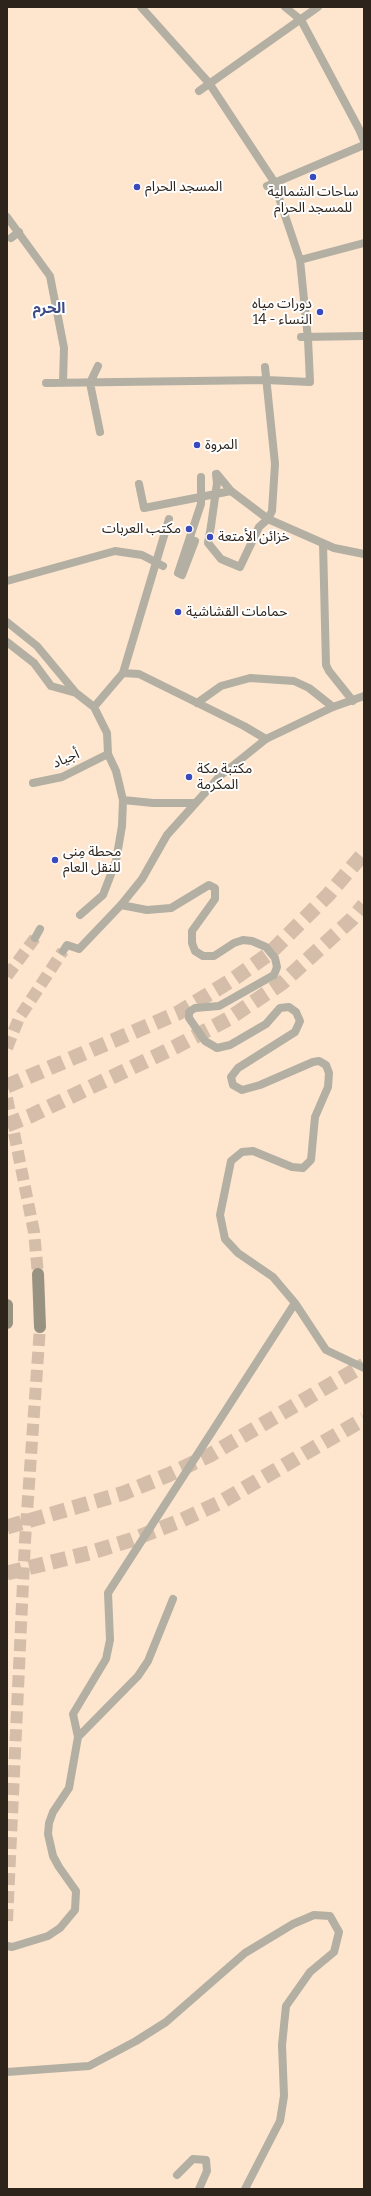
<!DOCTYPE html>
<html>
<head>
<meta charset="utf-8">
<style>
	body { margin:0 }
	#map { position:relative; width:371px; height:2196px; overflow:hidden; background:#fee5ce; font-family:Bitter,serif }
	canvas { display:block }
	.frame { position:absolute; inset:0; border:8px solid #2d241b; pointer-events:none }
</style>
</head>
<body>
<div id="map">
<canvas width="371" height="2196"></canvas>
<div class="frame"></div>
</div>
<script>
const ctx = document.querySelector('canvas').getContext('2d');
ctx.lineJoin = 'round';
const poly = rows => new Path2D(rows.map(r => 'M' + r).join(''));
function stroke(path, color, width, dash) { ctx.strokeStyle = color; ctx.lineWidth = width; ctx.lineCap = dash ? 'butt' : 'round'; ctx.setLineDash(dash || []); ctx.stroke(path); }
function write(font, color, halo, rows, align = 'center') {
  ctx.font = font + ' Bitter,"Noto Sans Arabic",serif'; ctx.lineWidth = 4; ctx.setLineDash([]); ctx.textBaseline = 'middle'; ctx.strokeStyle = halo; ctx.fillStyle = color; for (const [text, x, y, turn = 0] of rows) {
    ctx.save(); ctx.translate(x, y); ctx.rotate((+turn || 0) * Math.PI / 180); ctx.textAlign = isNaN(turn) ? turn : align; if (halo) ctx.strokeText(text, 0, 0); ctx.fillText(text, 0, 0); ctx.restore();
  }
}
stroke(poly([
	[7,976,35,938],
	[7,1048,19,1018,63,951],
	[7,1098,34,1232,38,1274],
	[7,1921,25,1541,40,1327]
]), '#d4beaa', 12, [12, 6]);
stroke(poly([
	[7,1086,178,1013,232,980,269,954,328,895,364,853],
	[7,1125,30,1116,175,1047,228,1019,282,983,352,919,364,905],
	[7,1527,124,1493,168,1475,210,1455,364,1365],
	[7,1573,89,1553,131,1540,180,1521,221,1502,364,1419]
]), '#d4beaa', 15, [15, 8]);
stroke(poly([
	[285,7,301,20,359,129,364,141],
	[199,91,318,7],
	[7,217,50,276,64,348,63,382],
	[11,238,19,232],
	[300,260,364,243],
	[98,366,90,383,100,432],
	[46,383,266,380,310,382,308,339,300,260,273,180,209,83,141,7],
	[217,474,231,491,268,519,334,548,364,554],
	[139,484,144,508,231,491],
	[211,526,208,543,221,559,240,567,259,527,268,519,272,511,275,464,265,367],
	[323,543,326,665,329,671,353,701],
	[7,581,115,551,142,555,163,566],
	[7,622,37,646,76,693,94,707,107,733,108,754,116,771,123,800,122,826,116,861,103,895,80,915],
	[7,642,34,663,51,686,76,693],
	[123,673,139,674,244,726,266,739],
	[197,703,221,686,250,678,294,681,309,688,333,707],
	[94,707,123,673,169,519],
	[33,783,62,777,108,754],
	[123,800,153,803,194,803],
	[121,905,147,910,171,908,209,885,215,888,215,899,192,931,192,943,195,951,203,956,214,956,234,943,243,940,252,941,266,947,275,958,277,967,274,975,219,1006,195,1008,189,1012,189,1018,205,1041,217,1048,230,1045,266,1024,280,1008,289,1007,296,1012,300,1021,295,1032,238,1068,231,1077,233,1085,242,1090,260,1085,313,1062,319,1061,326,1065,329,1073,328,1087,315,1117,311,1160,303,1168,292,1167,253,1151,242,1152,231,1161,220,1215,225,1239,238,1253,273,1277,295,1303,326,1350,364,1368],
	[35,938,40,929],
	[63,951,67,945,79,949,121,905,142,879,167,835,220,776,266,739,333,707,364,696],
	[78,1737,73,1714,106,1659,110,1640,108,1593,295,1303],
	[7,1946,12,1947,48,1936,60,1928,75,1910,76,1891,59,1867,53,1856,48,1834,49,1823,53,1812,69,1788,78,1737,138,1676,148,1661,173,1599],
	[7,2072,89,2066,136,2041,166,2022,245,1953,293,1924,314,1915,330,1916,339,1932,334,1952,310,1972,286,2006,282,2045,284,2096,280,2121,245,2189],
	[177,2175,193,2159,206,2160,207,2171,199,2189]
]), '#b3afa2', 8);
stroke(poly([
	[38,1274,40,1327],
	[7,1305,7,1323]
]), '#989380', 12);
stroke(poly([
	[267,186,364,145],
	[301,337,364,336],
	[211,526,217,483,216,474],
	[195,541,182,575,178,573,201,504,201,477]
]), '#b3afa2', 8);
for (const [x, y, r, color] of [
	[313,177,4,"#394abd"],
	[137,187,4,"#394abd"],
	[320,312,4,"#394abd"],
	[197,445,4,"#394abd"],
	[189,529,4,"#394abd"],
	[210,537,4,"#394abd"],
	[178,612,4,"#394abd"],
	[189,777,4,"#394abd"],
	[55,860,4,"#394abd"]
]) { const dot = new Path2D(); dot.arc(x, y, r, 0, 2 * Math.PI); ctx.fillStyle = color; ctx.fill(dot); stroke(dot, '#fff', 1.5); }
write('14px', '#2d241b', '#fff', [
	["المسجد الحرام",145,187],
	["ساحات الشمالية",313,192,"center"],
	["للمسجد الحرام",313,208,"center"],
	["دورات مياه",312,304,"right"],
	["النساء - 14",312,320,"right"],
	["المروة",205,445],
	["مكتب العربات",181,529,"right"],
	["خزائن الأمتعة",218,537],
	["حمامات القشاشية",186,612],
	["مكتبة مكة",197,769],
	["المكرمة",197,785],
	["محطة مِنى",63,852],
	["للنقل العام",63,868]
], 'left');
write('14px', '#2d241b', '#fff', [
	["أجياد",66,759,-23]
]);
write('bold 15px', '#3c4a86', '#fff', [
	["الحرم",49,309]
]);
</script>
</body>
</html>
